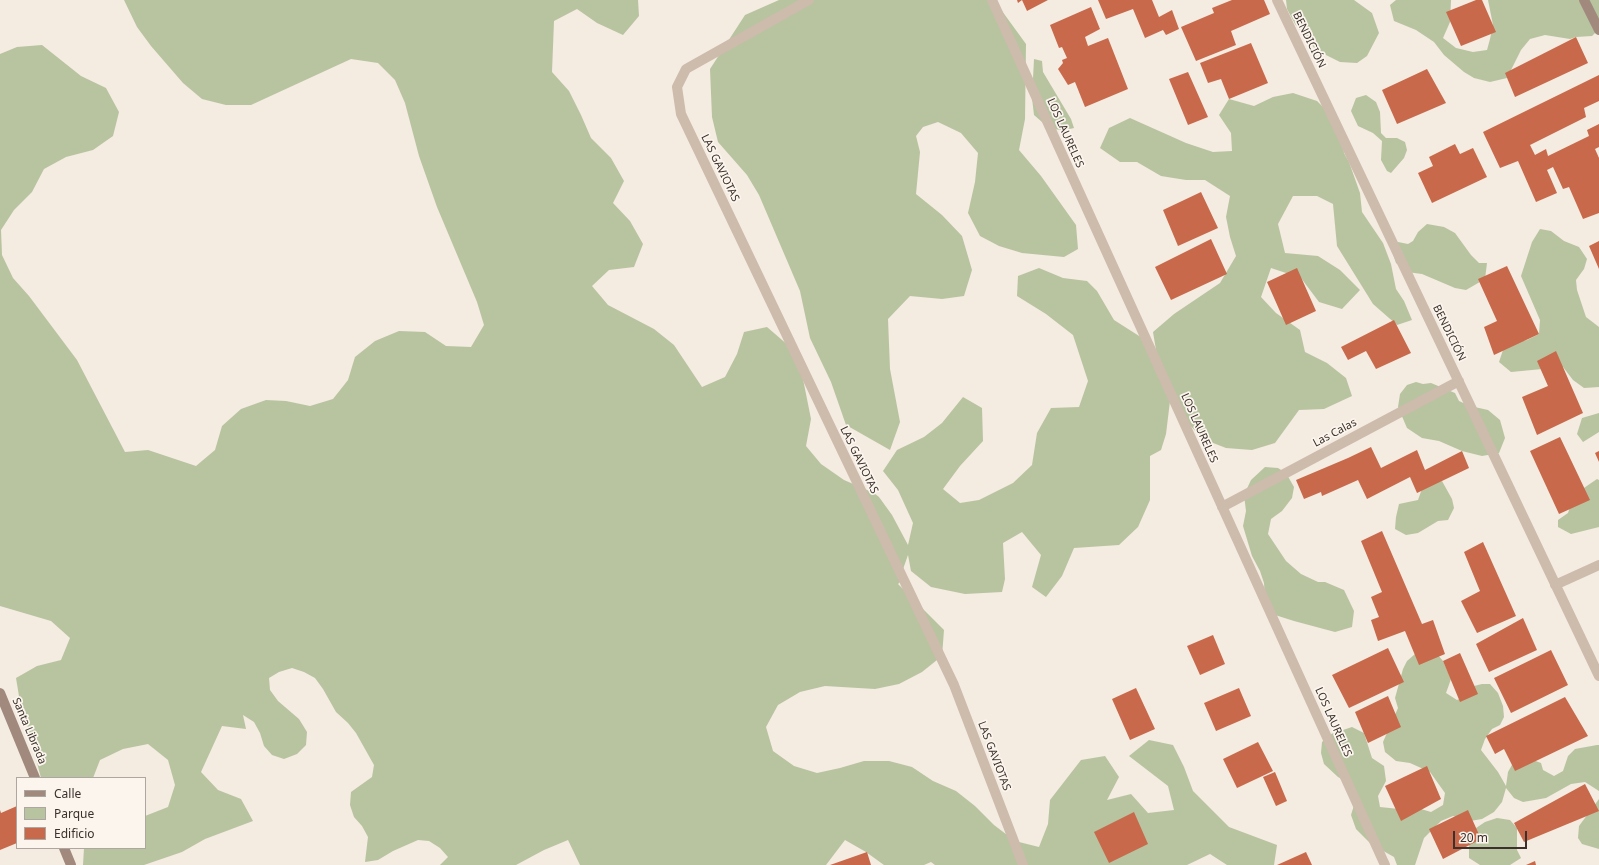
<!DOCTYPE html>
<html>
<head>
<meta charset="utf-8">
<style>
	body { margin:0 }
	#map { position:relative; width:1599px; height:865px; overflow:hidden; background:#f4ebe1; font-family:"Noto Sans",sans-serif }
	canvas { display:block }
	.legend { position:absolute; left:16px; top:777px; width:130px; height:72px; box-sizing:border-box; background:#fbf5ee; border:1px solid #aea6a0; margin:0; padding:5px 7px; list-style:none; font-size:12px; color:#3b302b }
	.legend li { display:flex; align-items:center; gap:8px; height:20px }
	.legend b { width:20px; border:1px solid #aea6a0 }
	.scale { position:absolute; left:1453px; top:831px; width:74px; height:18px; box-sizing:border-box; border:2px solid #3b302b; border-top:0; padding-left:5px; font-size:12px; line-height:14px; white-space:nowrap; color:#3b302b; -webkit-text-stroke:3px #fbf5ee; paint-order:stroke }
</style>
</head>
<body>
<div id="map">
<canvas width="1599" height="865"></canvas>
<ul class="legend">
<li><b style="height:5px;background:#a18a7d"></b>Calle</li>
<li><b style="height:11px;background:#b8c4a0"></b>Parque</li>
<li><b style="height:11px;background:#c8694b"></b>Edificio</li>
</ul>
<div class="scale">20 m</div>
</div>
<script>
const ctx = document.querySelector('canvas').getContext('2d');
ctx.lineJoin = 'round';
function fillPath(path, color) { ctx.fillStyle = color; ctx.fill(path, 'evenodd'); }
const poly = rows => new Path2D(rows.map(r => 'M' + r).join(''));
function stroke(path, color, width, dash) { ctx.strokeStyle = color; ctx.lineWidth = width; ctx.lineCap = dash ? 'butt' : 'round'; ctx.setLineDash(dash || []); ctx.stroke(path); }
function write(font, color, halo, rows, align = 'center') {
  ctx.font = font + ' "Noto Sans",sans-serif'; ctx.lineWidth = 3.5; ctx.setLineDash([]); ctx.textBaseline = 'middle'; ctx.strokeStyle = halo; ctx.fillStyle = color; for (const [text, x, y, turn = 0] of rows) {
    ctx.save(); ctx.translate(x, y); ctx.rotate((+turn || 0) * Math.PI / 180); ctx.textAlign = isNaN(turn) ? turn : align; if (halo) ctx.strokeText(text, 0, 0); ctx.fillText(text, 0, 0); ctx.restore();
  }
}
fillPath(poly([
	[124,0,638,0,639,16,623,35,597,23,577,9,554,21,552,72,569,91,581,115,591,138,611,158,624,181,613,203,630,221,643,244,634,267,609,270,592,286,608,305,654,329,674,345,702,387,725,377,737,354,744,332,767,327,789,346,801,369,811,419,806,446,821,464,844,480,874,493,879,497,892,515,908,545,913,523,898,490,883,471,897,450,924,437,942,423,963,397,982,408,983,441,960,466,943,489,960,503,979,500,1013,483,1032,465,1037,433,1051,408,1079,407,1088,381,1073,335,1046,314,1017,296,1018,276,1039,268,1063,278,1087,281,1097,291,1114,320,1147,341,1170,401,1166,434,1161,450,1150,456,1150,500,1138,527,1119,545,1074,548,1062,576,1046,597,1032,587,1041,555,1022,532,1003,543,1005,579,1002,592,965,594,931,587,911,571,908,555,902,572,903,579,898,584,944,630,942,656,922,672,899,684,875,689,825,686,800,692,778,705,766,727,773,751,794,766,817,773,840,768,864,761,889,761,912,767,933,781,956,791,975,806,994,825,1015,841,1039,847,1048,824,1050,800,1081,760,1105,756,1119,777,1107,800,1131,794,1148,813,1174,810,1168,786,1129,756,1149,740,1173,745,1184,767,1193,791,1229,827,1277,845,1274,865,1227,865,1210,854,1187,865,935,865,931,862,924,865,884,865,866,852,845,840,826,865,580,865,568,840,544,850,516,865,440,865,448,857,440,848,429,841,418,840,393,851,378,860,365,862,368,837,362,826,354,817,350,805,351,792,372,777,374,765,356,733,348,723,336,712,323,689,315,678,304,672,292,668,279,672,269,678,270,690,278,701,299,719,307,732,306,745,297,754,284,759,272,755,264,746,260,733,254,722,243,715,246,729,222,726,201,772,218,790,241,799,253,821,205,839,182,852,144,865,83,865,84,848,145,848,145,816,168,807,175,785,168,760,148,744,123,749,100,760,93,778,41,778,28,728,20,702,16,678,37,666,61,660,70,638,51,621,0,606,0,54,17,47,42,45,81,76,106,88,119,112,113,136,93,150,66,157,44,169,32,192,14,210,1,230,2,255,13,278,29,296,77,360,125,452,148,450,196,466,215,450,222,426,241,409,266,400,286,401,310,406,333,399,348,380,355,357,375,341,399,331,425,332,446,346,471,347,484,325,477,302,437,207,419,156,405,103,395,80,378,63,351,59,251,105,226,105,202,99,183,83,151,46,137,27],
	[779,0,994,0,1026,44,1025,119,1019,150,1041,176,1076,225,1078,249,1064,257,1022,253,999,246,980,236,968,213,975,182,978,153,961,133,938,122,923,127,916,136,920,152,916,194,942,215,962,236,972,270,964,296,942,299,910,296,888,319,890,369,900,422,890,450,846,425,831,382,810,338,800,291,759,195,747,175,718,142,712,117,710,69,745,15],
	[1286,0,1354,0,1372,13,1379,33,1367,56,1357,63,1340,62,1316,50,1295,24,1287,9],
	[1396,0,1451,0,1450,22,1443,38,1456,48,1473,52,1487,50,1490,39,1493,25,1488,0,1599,0,1599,29,1592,36,1576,37,1570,39,1545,35,1530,39,1521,50,1507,78,1490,82,1474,78,1464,72,1444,55,1434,42,1416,30,1394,21,1390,5],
	[1034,59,1042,61,1043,72,1071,119,1074,128,1065,130,1050,129,1034,115,1032,98],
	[1293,93,1317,101,1333,117,1342,136,1344,153,1349,162,1360,193,1362,212,1383,243,1391,264,1396,289,1404,301,1412,320,1397,325,1373,304,1337,246,1333,204,1317,196,1293,196,1278,224,1285,253,1318,256,1340,270,1360,290,1342,309,1319,302,1301,278,1271,268,1261,297,1276,313,1300,330,1305,352,1327,363,1346,378,1352,396,1324,409,1299,410,1275,443,1252,450,1226,448,1203,439,1181,416,1159,368,1153,332,1174,314,1220,283,1236,256,1230,237,1226,217,1230,196,1205,180,1186,180,1161,176,1137,162,1120,162,1100,148,1109,128,1130,118,1186,143,1213,152,1232,151,1231,133,1219,115,1229,99,1254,106,1273,97],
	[1366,95,1376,102,1380,112,1381,133,1386,138,1397,138,1405,142,1407,150,1404,158,1391,173,1387,171,1381,160,1382,141,1373,133,1358,126,1351,111,1356,98],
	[1427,224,1444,227,1455,233,1471,255,1479,263,1487,263,1485,279,1466,290,1455,288,1422,274,1407,272,1396,263,1392,251,1398,242,1408,244,1413,241,1418,232],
	[1540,229,1551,231,1564,241,1579,247,1587,259,1584,269,1576,280,1577,290,1586,317,1599,327,1599,387,1584,388,1573,380,1563,367,1511,372,1499,362,1503,350,1514,343,1527,340,1539,334,1540,320,1521,276,1532,242],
	[1416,382,1423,384,1431,383,1455,393,1459,401,1470,406,1488,410,1500,420,1505,438,1499,453,1482,456,1462,451,1439,441,1422,438,1407,428,1398,407,1400,394,1407,385],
	[1599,413,1599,432,1583,442,1577,434,1582,418],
	[1265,467,1278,468,1286,473,1294,487,1292,498,1282,511,1271,519,1268,534,1286,561,1301,574,1318,582,1325,582,1344,590,1354,611,1352,627,1335,632,1294,621,1272,614,1265,600,1264,583,1260,571,1252,556,1243,526,1246,511,1244,495,1251,480],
	[1597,479,1599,480,1599,527,1571,534,1558,527,1558,520,1568,513,1573,498,1581,490],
	[1442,481,1452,499,1454,508,1448,520,1438,521,1418,533,1406,535,1395,529,1396,517,1399,504,1418,500,1423,486],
	[1415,654,1437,654,1443,661,1451,679,1446,693,1457,700,1466,696,1474,686,1482,684,1490,684,1498,693,1503,706,1504,717,1500,725,1492,729,1485,739,1481,750,1498,772,1506,786,1508,772,1513,763,1533,760,1541,763,1543,770,1554,776,1563,771,1568,756,1575,749,1597,745,1599,745,1599,791,1585,782,1571,784,1546,798,1523,802,1514,798,1506,788,1502,802,1494,812,1482,819,1470,821,1453,816,1441,821,1424,838,1415,865,1397,865,1394,857,1371,844,1356,829,1351,815,1355,802,1347,782,1338,777,1324,764,1321,753,1322,742,1331,734,1352,727,1364,733,1372,758,1384,766,1386,781,1378,796,1380,807,1399,809,1414,807,1431,812,1443,805,1445,793,1430,772,1410,763,1396,761,1385,752,1383,742,1398,708,1395,698,1403,669,1407,661],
	[1599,799,1599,849,1582,844,1578,838,1579,826],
	[1497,818,1510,820,1517,828,1517,850,1521,858,1510,865,1480,865,1469,858,1469,842,1476,828,1485,822]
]), '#b8c4a0');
fillPath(poly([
	[1017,0,1048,0,1027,11,1022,0,1018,3],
	[1098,0,1152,0,1159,17,1172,10,1179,29,1166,35,1163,30,1145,38,1133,9,1106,19],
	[1232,0,1264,0,1270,14,1231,31,1236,45,1196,61,1181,27,1214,13,1212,8],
	[1476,0,1482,0,1496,32,1461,46,1446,12],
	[1091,7,1100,29,1085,37,1088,46,1108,38,1128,89,1085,107,1075,82,1068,85,1058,69,1063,63,1062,60,1067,58,1062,47,1059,48,1050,25],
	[1576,37,1588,63,1515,97,1505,73],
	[1251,43,1268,83,1229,99,1221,79,1208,83,1200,63],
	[1427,69,1446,103,1397,124,1382,90],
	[1188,72,1208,117,1188,125,1169,79],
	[1599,75,1599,101,1584,108,1586,117,1530,145,1535,155,1546,149,1548,156,1589,136,1587,130,1599,124,1599,147,1595,149,1599,158,1599,213,1583,219,1569,187,1563,189,1553,167,1547,170,1557,193,1536,202,1518,161,1500,168,1483,132],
	[1455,144,1460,154,1473,148,1487,177,1432,203,1418,173,1433,166,1429,157],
	[1201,192,1218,228,1178,246,1163,210],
	[1211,239,1227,274,1171,300,1155,267],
	[1599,241,1599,269,1589,246],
	[1507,266,1539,334,1494,355,1484,327,1497,321,1478,279],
	[1297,268,1316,311,1286,325,1267,282],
	[1394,320,1411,353,1376,369,1366,351,1348,360,1341,347],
	[1556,351,1583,413,1537,435,1522,397,1548,386,1537,361],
	[1560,437,1590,500,1559,514,1530,451],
	[1371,447,1381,468,1417,450,1425,470,1462,451,1469,468,1417,493,1410,477,1367,499,1358,480,1322,496,1321,492,1304,499,1296,480,1348,458],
	[1599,451,1599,462,1595,453],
	[1382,531,1422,624,1433,620,1445,654,1419,665,1405,631,1378,641,1371,620,1379,617,1371,597,1382,592,1361,541],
	[1483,542,1516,616,1477,633,1461,601,1480,591,1464,552],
	[1523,618,1537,650,1489,672,1476,644],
	[1213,635,1225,664,1200,675,1187,646],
	[1388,648,1404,682,1349,708,1332,675],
	[1551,650,1568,685,1511,713,1494,678],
	[1460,653,1478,694,1460,702,1443,661],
	[1136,688,1155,729,1130,740,1112,699],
	[1239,688,1251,716,1216,731,1204,703],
	[1388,696,1401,727,1368,743,1355,712],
	[1565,697,1588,736,1515,771,1504,749,1495,754,1486,736],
	[1258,742,1273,771,1237,788,1223,759],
	[1427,766,1441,799,1401,821,1385,786],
	[1275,772,1287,801,1276,806,1263,777],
	[1585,784,1599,811,1524,842,1514,823],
	[17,806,17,843,0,850,0,810,1,813],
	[1468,810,1481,839,1443,859,1429,829],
	[1134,812,1148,844,1109,863,1094,832],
	[867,852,871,865,830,865],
	[1306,852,1312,865,1277,865],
	[1535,861,1536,865,1526,865]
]), '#c8694b');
stroke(poly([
	[809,0,686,69,677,87,681,114,954,685,1023,865],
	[992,0,1385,865],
	[1277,0,1599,676],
	[1222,507,1459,381],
	[1555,585,1599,565]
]), '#cdbbac', 10);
stroke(poly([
	[1584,0,1599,30],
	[0,693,35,778],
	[64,848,71,865]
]), '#a18a7d', 10);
write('11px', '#3b302b', '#fbf5ee', [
	["BENDICIÓN",1309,40,64],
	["LOS LAURELES",1065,133,66],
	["LAS GAVIOTAS",720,168,64],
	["BENDICIÓN",1449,333,64],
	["LOS LAURELES",1199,428,66],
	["Las Calas",1335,433,-28],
	["LAS GAVIOTAS",859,460,64],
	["LOS LAURELES",1333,722,66],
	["Santa Librada",29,731,67],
	["LAS GAVIOTAS",994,756,69]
]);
</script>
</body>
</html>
